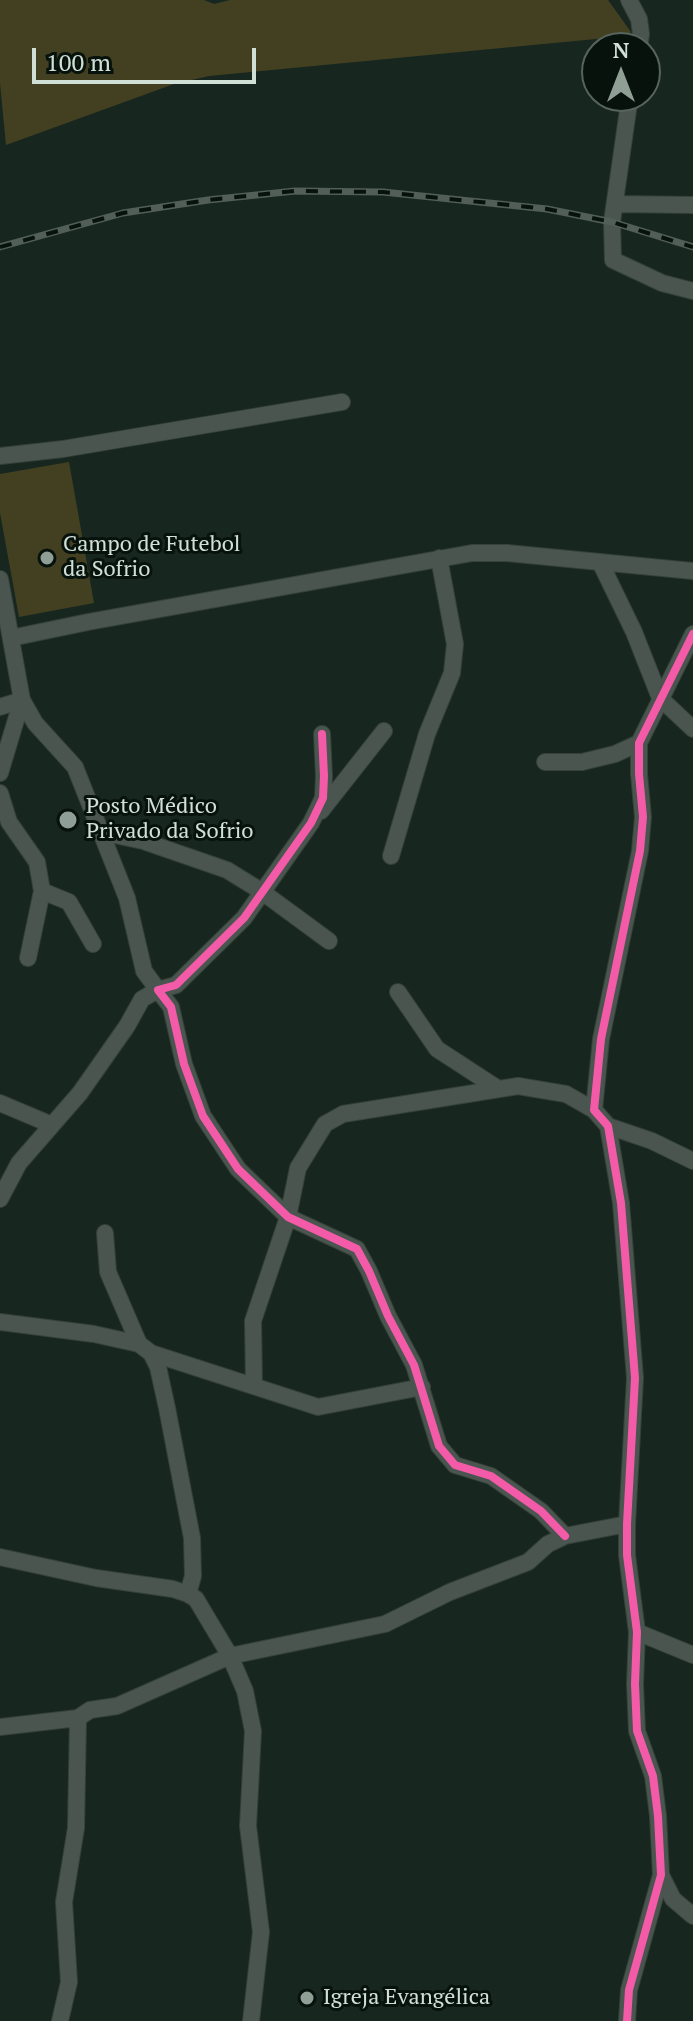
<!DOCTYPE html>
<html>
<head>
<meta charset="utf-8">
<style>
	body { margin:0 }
	#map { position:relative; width:693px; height:2021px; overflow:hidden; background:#17271f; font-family:"PT Serif",serif }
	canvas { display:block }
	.north { position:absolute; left:581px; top:32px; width:80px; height:80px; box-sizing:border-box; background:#07120c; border:2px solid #57645d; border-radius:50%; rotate:0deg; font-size:22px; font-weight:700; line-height:32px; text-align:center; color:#d0e0d6 }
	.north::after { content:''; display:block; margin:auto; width:28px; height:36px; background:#8f9f96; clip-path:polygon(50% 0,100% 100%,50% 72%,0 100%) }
	.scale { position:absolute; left:32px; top:48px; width:224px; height:36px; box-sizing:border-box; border:4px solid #d0e0d6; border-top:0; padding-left:10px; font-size:24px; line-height:28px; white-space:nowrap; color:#d0e0d6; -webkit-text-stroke:6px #07120c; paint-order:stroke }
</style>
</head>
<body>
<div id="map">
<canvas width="693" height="2021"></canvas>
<div class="north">N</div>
<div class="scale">100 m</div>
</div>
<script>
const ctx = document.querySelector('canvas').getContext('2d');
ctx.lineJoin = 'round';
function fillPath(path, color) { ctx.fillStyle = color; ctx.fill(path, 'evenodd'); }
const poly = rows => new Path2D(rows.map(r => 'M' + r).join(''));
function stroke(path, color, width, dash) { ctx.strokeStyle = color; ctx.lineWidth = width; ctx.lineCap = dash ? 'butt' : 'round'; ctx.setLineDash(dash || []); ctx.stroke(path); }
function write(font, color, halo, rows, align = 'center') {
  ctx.font = font + ' "PT Serif",serif'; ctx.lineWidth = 6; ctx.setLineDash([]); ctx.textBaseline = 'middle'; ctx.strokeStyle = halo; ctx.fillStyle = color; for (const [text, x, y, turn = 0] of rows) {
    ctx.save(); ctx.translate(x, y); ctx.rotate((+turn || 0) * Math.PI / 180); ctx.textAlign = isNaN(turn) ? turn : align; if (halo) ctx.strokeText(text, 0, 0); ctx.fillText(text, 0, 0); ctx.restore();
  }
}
fillPath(poly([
	[0,0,204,0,214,4,230,0,608,0,631,32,627,36,209,76,174,84,6,145,0,83],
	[69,462,94,603,19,617,0,513,0,474]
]), '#434021');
const street = poly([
	[629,0,639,19,641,34,639,48],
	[630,96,612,222,613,260,662,283,693,291],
	[616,204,693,205],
	[0,456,63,449,342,402],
	[601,564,634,632,660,698,693,729],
	[0,579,22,700,35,723,75,767,127,898,144,971,158,990,142,999,127,1026,80,1093,19,1163,0,1199],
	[11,638,88,622,472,553,507,553,693,571],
	[0,707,22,700],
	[322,734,324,776,323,798,311,823,244,918,176,985,158,990,171,1007,184,1064,203,1116,238,1169,288,1217,357,1249,369,1271,388,1316,414,1365,439,1446,455,1465,491,1476,541,1511,565,1536],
	[545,762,582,762,615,754,639,743],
	[0,773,22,700],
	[0,793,9,822,37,862,42,891,28,958],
	[321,811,384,731],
	[101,832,143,841,227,870,261,891,329,941],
	[391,856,427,734,452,673,455,644,439,558],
	[42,891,69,902,93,944],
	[398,992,437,1049,497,1088],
	[0,1103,52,1125],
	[608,1126,652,1141,693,1161],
	[105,1233,108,1272,139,1344],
	[0,1322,94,1334,139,1344,151,1353,158,1367,167,1408,192,1538,193,1576,188,1594],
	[151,1353,318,1407,422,1387],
	[254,1386,253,1321,288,1217,298,1168,325,1124,343,1114,518,1086,566,1094,594,1110],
	[0,1557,96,1578,173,1589,188,1594,196,1599,230,1656,245,1691,253,1731,248,1826,261,1932,251,2021],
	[637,1632,693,1655],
	[0,1727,78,1718,90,1710,117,1706,230,1656,385,1624,450,1592,528,1562,548,1544,565,1536,627,1524],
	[661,1875,673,1899,693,1916],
	[60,2021,69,1982,64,1902,76,1828,78,1718],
	[627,2021,629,1990,661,1875,658,1816,653,1776,637,1731,635,1684,637,1632,627,1555,627,1524,635,1378,621,1203,608,1126,594,1110,601,1039,640,851,643,817,639,774,639,743,693,634]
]);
stroke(street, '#35413a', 18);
stroke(street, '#4a554f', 16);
const rail = poly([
	[0,247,123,213,208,200,295,191,383,192,547,209,612,222,693,247]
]);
stroke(rail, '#525e58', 7);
stroke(rail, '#07120c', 4, [12]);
stroke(poly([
	[322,734,324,776,323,798,311,823,244,918,176,985,158,990,171,1007,184,1064,203,1116,238,1169,288,1217,357,1249,369,1271,388,1316,414,1365,439,1446,455,1465,491,1476,541,1511,565,1536],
	[627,2021,629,1990,661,1875,658,1816,653,1776,637,1731,635,1684,637,1632,627,1555,627,1524,635,1378,621,1203,608,1126,594,1110,601,1039,640,851,643,817,639,774,639,743,693,634]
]), '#f35aa7', 8);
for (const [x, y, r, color] of [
	[47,558,8,"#8f9f96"],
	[68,820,10,"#8f9f96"],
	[307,1998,8,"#8f9f96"]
]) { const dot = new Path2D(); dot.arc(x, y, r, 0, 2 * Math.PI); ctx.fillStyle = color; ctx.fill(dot); stroke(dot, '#07120c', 3); }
write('22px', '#d0e0d6', '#07120c', [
	["Campo de Futebol",63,545],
	["da Sofrio",63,570],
	["Posto Médico",86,807],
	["Privado da Sofrio",86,832],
	["Igreja Evangélica",323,1998]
], 'left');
</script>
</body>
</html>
